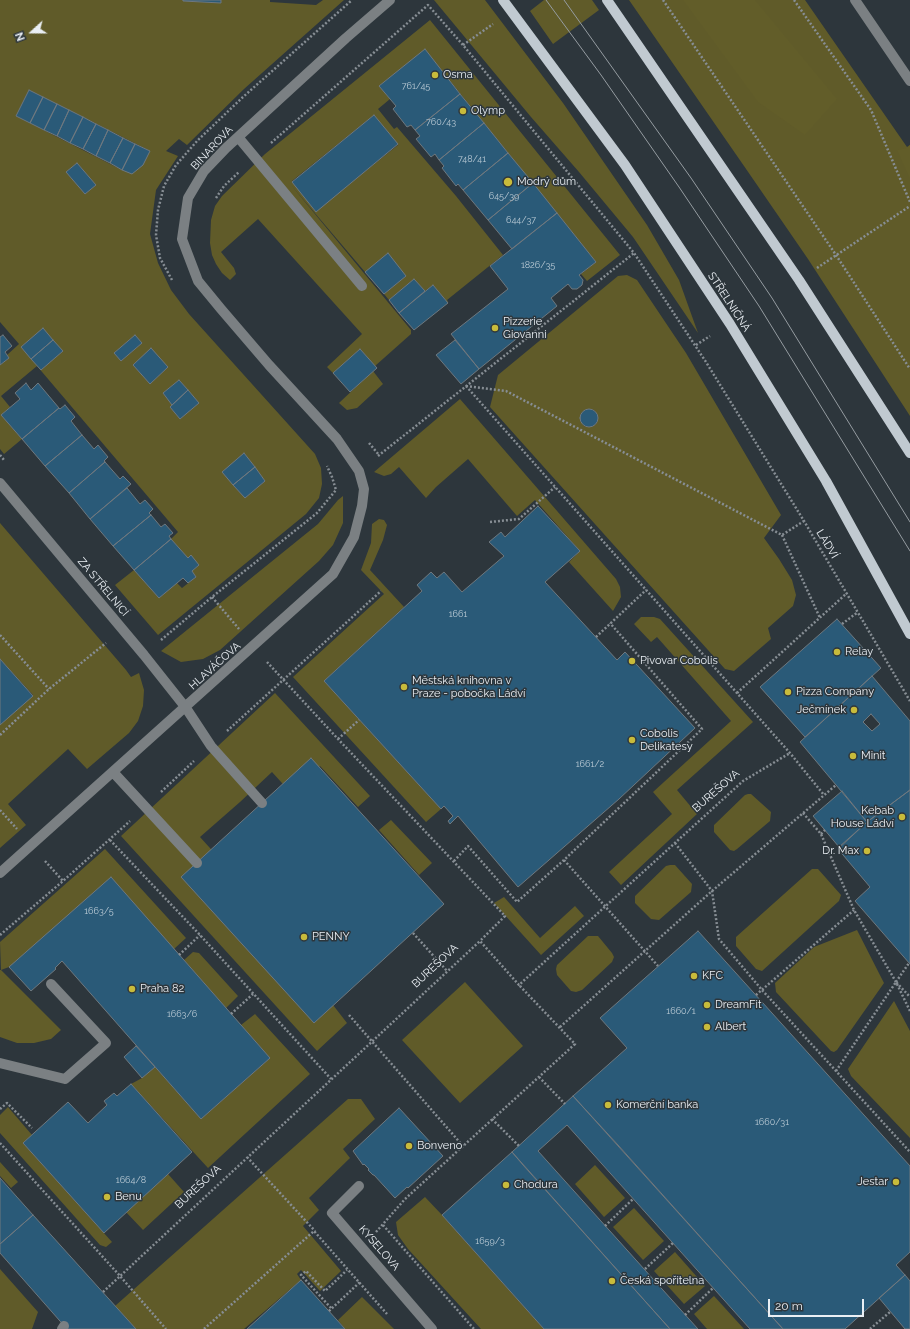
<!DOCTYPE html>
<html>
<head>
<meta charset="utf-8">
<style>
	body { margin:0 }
	#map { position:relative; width:910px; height:1329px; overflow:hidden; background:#2d363c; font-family:Raleway,sans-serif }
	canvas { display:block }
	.north { position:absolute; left:12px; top:12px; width:40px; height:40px; -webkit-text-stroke:3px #2d363c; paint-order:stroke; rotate:249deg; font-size:11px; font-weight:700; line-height:16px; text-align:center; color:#eaeff4 }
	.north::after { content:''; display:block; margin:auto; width:14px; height:18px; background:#eaeff4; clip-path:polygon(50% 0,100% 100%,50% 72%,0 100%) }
	.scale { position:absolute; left:768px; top:1299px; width:96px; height:18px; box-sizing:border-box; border:2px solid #eaeff4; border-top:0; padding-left:5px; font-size:12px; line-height:14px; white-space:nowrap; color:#eaeff4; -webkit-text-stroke:3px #2d363c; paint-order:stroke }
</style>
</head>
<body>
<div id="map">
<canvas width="910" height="1329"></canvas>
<div class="north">N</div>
<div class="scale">20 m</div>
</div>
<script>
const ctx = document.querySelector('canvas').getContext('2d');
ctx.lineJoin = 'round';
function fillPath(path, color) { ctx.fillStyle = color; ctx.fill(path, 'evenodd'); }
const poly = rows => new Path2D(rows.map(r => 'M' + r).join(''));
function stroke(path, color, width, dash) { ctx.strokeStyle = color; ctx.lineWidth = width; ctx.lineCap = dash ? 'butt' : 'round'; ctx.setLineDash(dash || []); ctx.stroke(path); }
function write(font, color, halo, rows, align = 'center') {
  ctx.font = font + ' Raleway,sans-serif'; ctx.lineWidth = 3; ctx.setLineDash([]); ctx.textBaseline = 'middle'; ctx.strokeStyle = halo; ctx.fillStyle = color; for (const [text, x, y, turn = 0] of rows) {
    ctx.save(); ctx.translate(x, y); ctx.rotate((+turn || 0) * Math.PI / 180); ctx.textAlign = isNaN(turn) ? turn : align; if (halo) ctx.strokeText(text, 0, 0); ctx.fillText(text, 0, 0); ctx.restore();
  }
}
fillPath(poly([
	[0,0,270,0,270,2,316,5,323,0,344,0,244,89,187,145,179,139,166,151,178,156,156,190,150,234,158,263,171,290,189,314,315,454,321,468,322,484,319,498,306,514,158,635,115,585,134,570,159,598,177,583,182,588,196,577,192,571,199,565,188,558,171,539,178,532,37,366,1,396,10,407,1,415,22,439,4,454,0,449,0,365,9,358,7,355,19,344,0,322],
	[29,90,83,117,150,151,122,170,16,116],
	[77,163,96,185,85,194,66,172],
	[43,329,62,351,41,370,21,347],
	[135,335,142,343,121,361,114,353],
	[151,349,168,367,150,384,133,365],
	[179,380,199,403,180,419,170,407,172,405,163,393],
	[244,453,265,481,245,498,233,485],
	[434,0,485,0,563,103,647,225,679,280,698,333,633,237,579,172,531,117],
	[544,0,592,0,599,10,553,44,530,11],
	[629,0,805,0,907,147,910,145,910,416,808,259,744,166],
	[430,20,620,255,587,281,581,274,596,262,425,50,379,86,390,99,378,109,394,129,397,127,456,196,503,255,447,300,448,302,448,303,433,285,425,291,414,279,389,300,384,294,406,276,365,272,291,185,411,330,411,334,375,366,360,349,333,373,327,367,362,334,258,219,221,252,234,268,236,274,230,280,222,273,216,264,212,255,210,243,211,220,215,206,222,196,265,154],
	[374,115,398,145,315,211,292,181],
	[627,275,637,280,686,353,781,515,764,538,779,559,792,580,796,595,793,606,768,628,771,639,734,671,725,669,490,407,498,375,618,276],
	[587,409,594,410,598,416,598,419,596,424,589,427,584,426,580,420,581,413],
	[373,371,383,384,357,408,347,410,339,403],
	[460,399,616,579,620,587,621,597,613,611,569,562,580,551,535,500,517,516,468,459,436,487,426,498,399,467,391,474,384,476,374,472],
	[343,496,343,523,333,545,319,561,220,650,203,659,181,662,161,651,318,524,338,500],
	[379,519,384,520,387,525,383,540,370,570,404,607,324,681,441,809,426,822,293,677,384,594,361,570,371,543,372,524],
	[0,523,126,670,131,677,139,673,144,690,143,706,138,721,129,733,87,769,68,749,8,804,26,825,0,848,0,725,33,695,0,659],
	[641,617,654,617,660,619,753,722,677,790,697,814,621,885,609,872,672,814,653,792,731,721,657,637,651,642,634,624],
	[275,693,370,796,358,807,320,766,291,793,272,772,240,802,200,837,219,858,347,1023,317,1051,121,836],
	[748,794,751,794,771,812,770,821,737,849,734,851,730,850,714,832,714,825,745,795],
	[391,820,432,863,419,875,379,830],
	[105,849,186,938,174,949,9,967,1,970,0,942],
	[670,865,675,865,692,884,691,892,659,920,651,919,635,903,635,896,666,866],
	[812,869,818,869,841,895,839,901,762,971,756,969,736,946,736,937],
	[504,897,540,938,575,906,584,916,541,955,494,903],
	[857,930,884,983,837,1050,834,1052,831,1051,776,992,775,983,814,947],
	[588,936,598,936,612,953,614,957,612,962,582,990,576,992,571,991,557,975,556,969,557,965],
	[193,952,199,953,238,996,226,1008,184,960],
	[465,982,523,1046,460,1103,402,1040],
	[894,1001,910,1031,910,1138,851,1076,848,1069],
	[255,1014,310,1074,208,1168,131,1084,142,1078,155,1067,201,1119,270,1058,241,1025],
	[348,1099,361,1099,375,1119,343,1149,350,1158,309,1198,319,1210,303,1226,341,1271,320,1291,301,1270,297,1274,301,1280,244,1329,136,1329,115,1306],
	[8,1107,32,1135,23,1143,112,1242,106,1247,100,1245,0,1133,0,1115],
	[0,1162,18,1182,11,1188,0,1176],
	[595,1165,625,1198,604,1217,575,1184],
	[168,1174,184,1192,143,1230,126,1212],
	[425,1197,442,1215,544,1329,481,1329,408,1249,398,1235,396,1222],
	[634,1208,664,1241,643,1260,613,1227],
	[675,1252,705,1286,684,1304,654,1271],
	[0,1269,38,1312,32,1329,0,1329],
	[714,1296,744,1329,707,1329,694,1314],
	[362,1297,394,1329,345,1329,338,1320]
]), '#605b29');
fillPath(poly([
	[683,0,755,0,837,99,805,135,758,102],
	[910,145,910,179,897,150,907,148],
	[0,970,1,970,61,1030,51,1039,34,1043,17,1043,0,1037]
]), '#625d29');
const building = poly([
	[183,0,221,0,221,3,183,1,183,0],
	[425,49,460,94,415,130,411,125,407,127,393,109,396,106,379,86,425,49],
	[29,90,43,97,30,123,16,116,29,90],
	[460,94,484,123,439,160,435,154,431,157,416,139,420,136,415,130,460,94],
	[43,97,57,104,44,130,30,123,43,97],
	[57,104,69,110,57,136,44,130,57,104],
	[69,110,83,117,70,143,57,136,69,110],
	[374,115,398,144,316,212,292,182,374,115],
	[83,117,96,124,83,149,70,143,83,117],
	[484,123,508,153,463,190,458,184,456,186,442,168,444,166,439,160,484,123],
	[96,124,108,130,96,156,83,149,96,124],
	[108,130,123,138,110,163,96,156,108,130],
	[123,138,135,144,122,170,110,163,123,138],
	[135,144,150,151,143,165,132,174,122,170,135,144],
	[508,153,533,183,488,220,463,190,508,153],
	[77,163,96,185,85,194,66,172,77,163],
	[533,183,557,213,512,249,488,220,533,183],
	[557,213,596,262,579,275,583,280,582,285,577,289,572,289,568,284,551,298,557,306,479,369,451,334,508,289,490,266,557,213],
	[388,253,406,276,384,294,365,272,388,253],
	[414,279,425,291,399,313,389,300,414,279],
	[433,285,448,303,414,330,399,313,433,285],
	[43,328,53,340,31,359,21,347,43,328],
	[3,335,12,346,5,352,9,358,0,365,0,337,3,335],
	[135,335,142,343,121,361,114,353,135,335],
	[53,340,63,351,41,370,31,359,53,340],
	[455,340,479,369,461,384,436,355,455,340],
	[151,348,168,367,150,384,133,365,151,348],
	[360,349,377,368,350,392,333,373,360,349],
	[179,380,188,390,172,405,163,393,179,380],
	[26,383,31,390,38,383,59,408,22,439,1,415,20,399,15,393,26,383],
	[188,390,199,403,180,419,170,407,188,390],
	[65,405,75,417,71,421,82,435,45,466,22,439,59,408,60,409,65,405],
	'580 418a9 9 0 1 1 18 0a9 9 0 1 1-18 0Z',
	[82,435,94,449,98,445,108,457,104,461,105,462,69,493,45,466,82,435],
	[244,453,255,467,233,485,222,472,244,453],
	[105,462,120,479,123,476,131,484,90,519,69,493,105,462],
	[255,467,265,481,245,498,233,485,255,467],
	[127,488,140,504,145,500,153,509,149,513,151,515,113,546,90,519,127,488],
	[538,506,580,551,545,582,617,660,625,652,695,728,619,799,518,887,458,816,450,824,448,821,453,816,444,806,441,809,324,681,422,591,417,585,431,572,437,578,444,572,462,592,504,556,489,542,501,532,505,537,538,506],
	[151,515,161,527,165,524,173,533,169,536,171,539,134,570,113,546,151,515],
	[171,539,188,558,191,555,199,565,192,571,196,577,188,583,183,578,159,598,134,570,171,539],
	[837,619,881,668,805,737,760,687,837,619],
	[0,659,33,696,0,725,0,659],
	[872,676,910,721,910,790,867,822,800,742,872,676],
	[871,714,880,724,872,731,863,722,871,714],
	[311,758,444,904,314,1023,181,877,311,758],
	[910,790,910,964,855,901,870,887,838,849,867,822,910,790],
	[842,791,867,822,839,847,813,816,842,791],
	[111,877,270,1058,201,1119,62,961,55,968,56,969,31,991,9,967,111,877],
	[698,931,910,1166,910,1252,896,1265,905,1275,845,1329,783,1329,573,1096,627,1048,600,1018,698,931],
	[136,1046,155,1067,142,1078,124,1057,136,1046],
	[131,1084,192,1152,104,1233,23,1143,68,1102,88,1123,107,1105,104,1101,114,1093,117,1096,131,1084],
	[573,1096,618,1145,783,1329,750,1329,567,1125,538,1151,698,1329,670,1329,512,1152,573,1096],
	[399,1108,443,1156,408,1188,407,1187,395,1198,374,1175,373,1175,368,1170,369,1169,364,1164,363,1165,353,1151,399,1108],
	[512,1152,523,1165,670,1329,544,1329,442,1215,512,1152],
	[0,1178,33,1215,0,1244,0,1178],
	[33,1215,136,1329,67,1329,0,1253,0,1244,33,1215],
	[905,1275,910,1281,910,1329,905,1329,879,1298,905,1275],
	[301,1280,345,1329,247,1329,290,1290,301,1280]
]);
fillPath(building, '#2a5a78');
stroke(building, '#6e787f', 1);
stroke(poly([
	[663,0,836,255,910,369],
	[794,0,871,110,910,202],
	[463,45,493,24],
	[271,143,428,5,463,45,634,253,706,362,804,521,910,701],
	[216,198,224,186,239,172],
	[817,268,910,206],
	[172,280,160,258,156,235,158,210,164,186,176,165,198,140,243,97,352,0],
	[696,345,710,336],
	[466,386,790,753,824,795],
	[466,386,506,391,782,535,804,521],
	[369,443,379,455],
	[0,455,4,460],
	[378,456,634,253],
	[490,522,519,519,555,487],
	[782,535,820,618],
	[212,597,239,629],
	[842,624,858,612],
	[0,635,49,689],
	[596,637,646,590],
	[161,640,212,597,317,513,336,490,332,477,327,466],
	[267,662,338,739,505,916,480,941],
	[737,693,847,593],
	[227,731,381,591],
	[0,735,49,689,106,643],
	[338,739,359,720],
	[161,792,194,761],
	[0,810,17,829],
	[803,813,821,834,854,910,896,982,910,1011],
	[821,834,825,830],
	[110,840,200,935,331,1079],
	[675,843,712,891,719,939,762,990,910,1152],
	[564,860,658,966],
	[45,861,63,881,130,821],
	[454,861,468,846,517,902,564,860,702,729,610,623],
	[413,933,447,971],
	[0,935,63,881],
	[179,955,200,935],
	[896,982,909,963],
	[756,995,854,910],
	[231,1014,253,994],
	[349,1015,463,1146],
	[560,1027,712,891,836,785],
	[836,1071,896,982,910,997],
	[539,1077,565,1104],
	[0,1109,7,1103,32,1128],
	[492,1119,519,1146],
	[0,1143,120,1276,166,1329],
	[247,1157,315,1231],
	[383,1225,474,1329],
	[605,1226,633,1199],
	[376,1232,405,1199,575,1044,519,985],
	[645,1269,673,1243],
	[103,1292,480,941,519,985,743,781,790,753],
	[331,1308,301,1275,306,1271,325,1291,347,1270],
	[329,1311,360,1282],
	[685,1315,713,1288],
	[204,1329,314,1231,387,1314],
	[870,1329,890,1312]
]), '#878e94', 2.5, [2, 2]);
stroke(poly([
	[855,0,910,81],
	[238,137,362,286],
	[0,483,144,655,186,708,211,746,262,803],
	[113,772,197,863],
	[0,873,333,574,354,537,362,506,364,489,359,471,337,439,269,365,221,309,198,281,182,239,188,198,204,171,226,148,346,38,390,0],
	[0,1063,65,1079,106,1043,51,984],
	[359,1186,332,1213,432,1329],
	[62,1329,64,1326]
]), '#7b8083', 10);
stroke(poly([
	[503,0,625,165,730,324,826,481,910,634],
	[607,0,799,280,910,453]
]), '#c1cad1', 10);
stroke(poly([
	[546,0,601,75,679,187,759,306,910,551],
	[564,0,691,178,772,298,910,522]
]), '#959ca1', 1);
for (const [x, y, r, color] of [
	[435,75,4,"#c8bb3b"],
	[463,111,4,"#c8bb3b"],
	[508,182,5,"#c8bb3b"],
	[495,328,4,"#c8bb3b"],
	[837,652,4,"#c8bb3b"],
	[632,661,4,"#c8bb3b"],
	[404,687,4,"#c8bb3b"],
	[788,692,4,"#c8bb3b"],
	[854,710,4,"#c8bb3b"],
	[632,740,4,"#c8bb3b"],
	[853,756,4,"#c8bb3b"],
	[902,817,4,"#c8bb3b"],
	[867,851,4,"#c8bb3b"],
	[304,937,4,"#c8bb3b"],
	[694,976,4,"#c8bb3b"],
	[132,989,4,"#c8bb3b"],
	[707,1005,4,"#c8bb3b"],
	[707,1027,4,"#c8bb3b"],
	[608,1105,4,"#c8bb3b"],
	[409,1146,4,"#c8bb3b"],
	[896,1182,4,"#c8bb3b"],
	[506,1185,4,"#c8bb3b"],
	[107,1197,4,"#c8bb3b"],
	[612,1281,4,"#c8bb3b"]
]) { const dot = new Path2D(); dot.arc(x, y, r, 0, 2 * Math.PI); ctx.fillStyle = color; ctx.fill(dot); stroke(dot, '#2d363c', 1.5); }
write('9px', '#bacad5', null, [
	["761/45",416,86],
	["760/43",441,122],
	["748/41",472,159],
	["645/39",504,196],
	["644/37",521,220],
	["1826/35",538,265],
	["1661",458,614],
	["1661/2",590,764],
	["1663/5",99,911],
	["1660/1",681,1011],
	["1663/6",182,1014],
	["1660/31",772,1122],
	["1664/8",131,1180],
	["1659/3",490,1241]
]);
write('11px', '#eaeff4', '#2d363c', [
	["Osma",443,75],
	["Olymp",471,111],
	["Modrý dům",517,182],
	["Pizzerie",503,322],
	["Giovanni",503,335],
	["Relay",845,652],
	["Pivovar Cobolis",640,661],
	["Městská knihovna v",412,681],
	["Praze - pobočka Ládví",412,694],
	["Pizza Company",796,692],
	["Ječmínek",846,710,"right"],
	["Cobolis",640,734],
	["Delikatesy",640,747],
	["Minit",861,756],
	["Kebab",894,811,"right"],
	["House Ládví",894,824,"right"],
	["Dr. Max",859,851,"right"],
	["PENNY",312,937],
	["KFC",702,976],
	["Praha 82",140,989],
	["DreamFit",715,1005],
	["Albert",715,1027],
	["Komerční banka",616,1105],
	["Bonveno",417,1146],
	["Jestar",888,1182,"right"],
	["Chodura",514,1185],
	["Benu",115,1197],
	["Česká spořitelna",620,1281]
], 'left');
write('11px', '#eaeff4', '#2d363c', [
	["BINAROVA",212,148,-47],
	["STŘELNIČNÁ",729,302,57],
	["LÁDVÍ",827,544,59],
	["ZA STŘELNICÍ",103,587,50],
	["HLAVÁČOVA",215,666,-42],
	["BUREŠOVA",716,791,-41],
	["BUREŠOVA",435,966,-43],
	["BUREŠOVA",198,1187,-43],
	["KYSELOVA",379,1248,49]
]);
</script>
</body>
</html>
